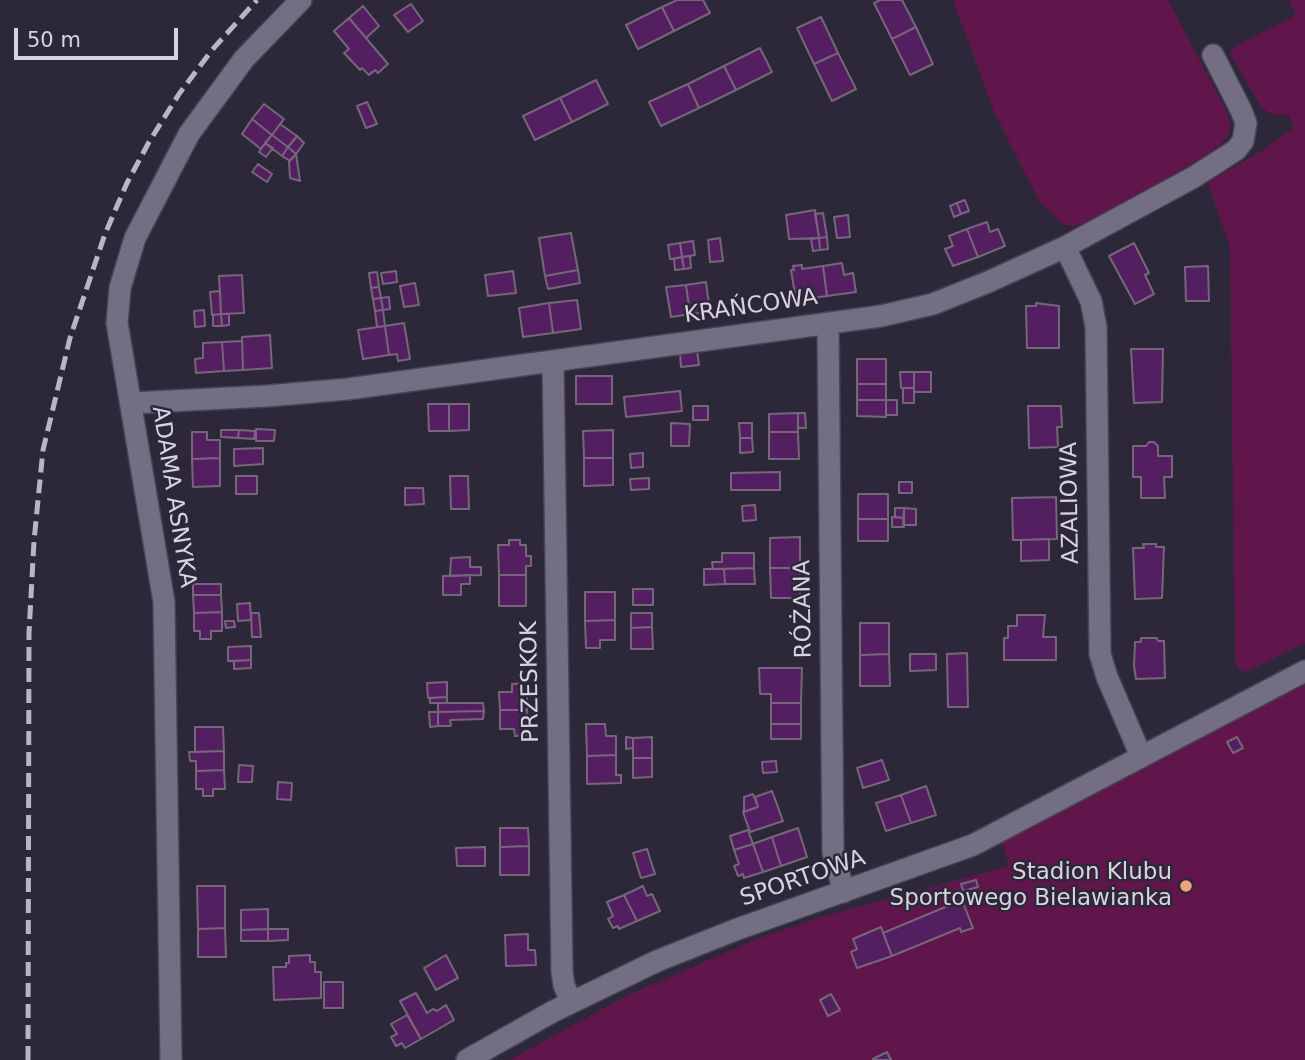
<!DOCTYPE html>
<html>
<head>
<meta charset="utf-8">
<style>
	body { margin:0 }
	#map { position:relative; width:1305px; height:1060px; overflow:hidden; background:#2d2839; font-family:"DejaVu Sans",sans-serif }
	canvas { display:block }
	.scale { position:absolute; left:14px; top:28px; width:164px; height:32px; box-sizing:border-box; border:4px solid #d7d4e0; border-top:0; padding-left:9px; font-size:21px; line-height:24px; white-space:nowrap; color:#d7d4e0; -webkit-text-stroke:5px #2d2839; paint-order:stroke }
</style>
</head>
<body>
<div id="map">
<canvas width="1305" height="1060"></canvas>
<div class="scale">50 m</div>
</div>
<script>
const ctx = document.querySelector('canvas').getContext('2d');
ctx.lineJoin = 'round';
function fillPath(path, color) { ctx.fillStyle = color; ctx.fill(path, 'evenodd'); }
const poly = rows => new Path2D(rows.map(r => 'M' + r).join(''));
function stroke(path, color, width, dash) { ctx.strokeStyle = color; ctx.lineWidth = width; ctx.lineCap = dash ? 'butt' : 'round'; ctx.setLineDash(dash || []); ctx.stroke(path); }
function write(font, color, halo, rows, align = 'center') {
  ctx.font = font + ' "DejaVu Sans",sans-serif'; ctx.lineWidth = 5; ctx.setLineDash([]); ctx.textBaseline = 'middle'; ctx.strokeStyle = halo; ctx.fillStyle = color; for (const [text, x, y, turn = 0] of rows) {
    ctx.save(); ctx.translate(x, y); ctx.rotate((+turn || 0) * Math.PI / 180); ctx.textAlign = isNaN(turn) ? turn : align; if (halo) ctx.strokeText(text, 0, 0); ctx.fillText(text, 0, 0); ctx.restore();
  }
}
fillPath(poly([
	[953,0,1168,0,1227,112,1231,124,1230,132,1220,145,1200,159,1153,187,1083,224,1070,226,1063,224,1040,202,995,114],
	[1289,0,1305,0,1305,643,1246,672,1238,669,1235,661,1230,247,1208,184,1210,180,1254,156,1294,128,1289,115,1271,114,1261,107,1230,54,1231,50,1238,45,1296,15],
	[1305,681,1305,1060,510,1060,628,995,755,940,821,917,1009,866,1002,841]
]), '#60164b');
const building = poly([
	[677,0,703,0,710,13,674,31,662,7,677,0],
	[880,0,902,0,916,27,892,39,874,3,880,0],
	[411,4,423,21,408,32,394,15,411,4],
	[363,6,379,26,366,38,349,18,363,6],
	[662,7,674,31,638,49,626,25,662,7],
	[821,17,838,53,814,64,797,28,821,17],
	[349,18,388,64,378,73,375,70,369,75,362,68,360,70,344,53,349,49,334,31,349,18],
	[916,27,933,64,910,75,892,39,916,27],
	[760,48,772,72,736,90,724,66,760,48],
	[838,53,856,89,832,101,814,64,838,53],
	[724,66,736,90,699,108,688,84,724,66],
	[596,80,608,104,572,122,560,98,596,80],
	[688,84,699,108,661,126,649,102,688,84],
	[560,98,572,122,535,140,523,116,560,98],
	[367,102,377,124,366,128,357,106,367,102],
	[264,104,284,119,272,135,252,119,264,104],
	[252,119,272,135,261,149,242,134,252,119],
	[280,124,297,136,288,147,272,135,280,124],
	[272,135,288,147,282,156,265,143,272,135],
	[297,136,304,143,296,154,288,147,297,136],
	[265,143,273,148,266,157,259,152,265,143],
	[288,147,296,154,290,161,282,156,288,147],
	[296,154,300,181,290,178,289,161,296,154],
	[258,164,272,174,267,182,252,172,258,164],
	[965,200,969,211,961,214,957,203,965,200],
	[957,203,961,214,954,217,950,206,957,203],
	[815,210,819,238,789,239,786,215,815,210],
	[823,213,827,237,819,238,815,214,823,213],
	[848,215,850,237,837,238,834,217,848,215],
	[987,222,990,232,998,229,1005,246,978,257,967,229,987,222],
	[967,229,978,257,953,266,945,249,953,246,949,236,967,229],
	[571,233,578,270,545,276,539,238,571,233],
	[827,237,828,249,820,250,819,238,827,237],
	[720,238,723,261,710,262,708,240,720,238],
	[819,238,820,250,813,251,811,239,819,238],
	[693,241,695,255,682,257,680,243,693,241],
	[680,243,682,257,670,259,668,245,680,243],
	[1134,243,1149,273,1145,275,1154,294,1135,304,1109,256,1134,243],
	[690,256,691,268,684,269,682,257,690,256],
	[682,257,684,269,675,270,674,259,682,257],
	[842,263,844,275,853,273,856,292,827,296,823,266,842,263],
	[802,265,802,269,823,266,827,296,796,300,791,270,794,270,793,266,802,265],
	[1208,266,1209,301,1186,301,1185,267,1208,266],
	[578,270,580,283,548,289,545,276,578,270],
	[396,271,397,282,383,284,381,273,396,271],
	[513,271,516,293,488,296,485,275,513,271],
	[377,272,379,287,371,288,369,273,377,272],
	[242,275,244,313,221,314,219,276,242,275],
	[706,282,710,312,690,314,686,285,706,282],
	[415,283,419,305,404,307,400,286,415,283],
	[686,285,690,314,671,317,666,287,686,285],
	[379,287,381,298,373,299,371,288,379,287],
	[220,291,221,314,212,315,210,292,220,291],
	[389,297,390,309,383,310,381,298,389,297],
	[381,298,383,310,375,311,373,299,381,298],
	[577,300,581,329,553,333,549,303,577,300],
	[549,303,553,333,523,337,519,308,549,303],
	[1036,303,1059,306,1059,348,1027,348,1026,306,1036,306,1036,303],
	[204,310,205,326,195,327,194,311,204,310],
	[383,310,385,326,377,327,375,311,383,310],
	[221,314,229,314,229,325,222,326,221,314],
	[221,314,222,326,213,326,213,315,221,314],
	[404,323,410,359,398,361,397,354,389,355,385,326,404,323],
	[385,326,389,355,363,359,358,330,385,326],
	[270,335,272,368,243,370,242,337,270,335],
	[242,341,243,370,224,371,222,342,242,341],
	[222,342,224,371,196,373,195,359,203,358,203,343,222,342],
	[1131,349,1163,349,1162,402,1134,403,1131,349],
	[697,351,699,365,681,367,680,353,697,351],
	[857,359,886,359,886,384,857,384,857,359],
	[900,372,914,372,914,388,901,388,900,372],
	[914,372,931,372,931,392,914,392,914,372],
	[576,376,612,376,612,404,576,404,576,376],
	[857,384,886,384,886,400,857,400,857,384],
	[903,388,914,388,914,403,903,403,903,388],
	[680,391,682,411,626,417,624,397,680,391],
	[857,400,886,400,886,417,857,416,857,400],
	[886,400,897,400,897,415,886,415,886,400],
	[428,404,449,404,449,431,429,431,428,404],
	[449,404,469,404,469,430,449,431,449,404],
	[693,406,708,406,708,420,693,420,693,406],
	[1028,406,1061,406,1062,427,1057,427,1058,447,1029,448,1028,406],
	[798,413,798,432,769,432,769,414,798,413],
	[798,413,805,413,806,428,798,428,798,413],
	[671,423,690,424,689,446,671,446,671,423],
	[739,423,752,423,752,438,740,438,739,423],
	[256,429,275,430,274,441,256,441,256,429],
	[221,430,239,430,238,438,221,437,221,430],
	[239,430,255,431,254,439,238,438,239,430],
	[613,430,613,458,584,458,583,431,613,430],
	[192,432,207,432,207,440,220,440,220,458,192,459,192,432],
	[769,432,798,432,799,459,769,459,769,432],
	[740,438,752,438,753,452,740,453,740,438],
	[1149,442,1154,442,1158,446,1158,456,1172,456,1172,477,1164,477,1165,498,1141,498,1141,477,1133,477,1133,446,1146,446,1149,442],
	[263,448,263,464,234,466,234,449,263,448],
	[643,453,643,467,631,468,630,454,643,453],
	[220,458,220,486,193,487,192,459,220,458],
	[584,458,613,458,613,485,584,486,584,458],
	[780,472,780,490,731,490,731,473,780,472],
	[236,476,257,476,257,494,236,494,236,476],
	[450,476,468,476,469,509,451,509,450,476],
	[649,478,649,489,631,490,630,479,649,478],
	[899,482,912,482,912,493,899,493,899,482],
	[405,488,423,488,424,504,405,505,405,488],
	[858,494,888,494,888,519,858,519,858,494],
	[1056,497,1057,539,1013,540,1012,498,1056,497],
	[755,505,756,520,743,521,742,506,755,505],
	[895,508,904,508,904,518,895,517,895,508],
	[904,508,916,509,916,525,903,525,904,508],
	[892,517,904,518,904,527,892,527,892,517],
	[858,519,888,519,888,541,858,541,858,519],
	[800,537,800,568,770,568,770,538,800,537],
	[1049,539,1049,560,1021,561,1021,540,1049,539],
	[509,540,520,540,520,545,526,545,526,556,531,556,531,566,526,566,526,575,499,575,498,545,509,545,509,540],
	[1143,544,1156,544,1156,547,1164,547,1162,598,1135,599,1133,548,1144,548,1143,544],
	[722,553,754,553,754,568,713,569,712,562,722,562,722,553],
	[470,557,470,567,481,567,481,575,450,576,451,558,470,557],
	[754,568,755,584,725,584,724,569,754,568],
	[770,568,800,568,800,598,771,598,770,568],
	[704,569,724,569,725,584,704,585,704,569],
	[470,575,470,584,461,584,461,595,443,595,443,576,470,575],
	[499,575,526,575,526,606,499,606,499,575],
	[193,584,221,584,221,595,193,595,193,584],
	[633,589,653,589,653,605,633,605,633,589],
	[585,592,615,592,615,620,585,621,585,592],
	[193,595,221,595,222,612,194,613,193,595],
	[250,603,251,620,238,621,237,604,250,603],
	[222,612,222,631,211,631,211,639,200,639,200,631,194,631,194,613,222,612],
	[251,613,259,613,261,637,252,637,251,613],
	[631,613,652,613,652,627,631,628,631,613],
	[1017,615,1045,615,1043,637,1056,637,1056,660,1004,660,1004,638,1008,638,1008,626,1017,626,1017,615],
	[615,620,615,640,600,640,600,648,586,648,585,621,615,620],
	[225,621,234,621,235,627,226,628,225,621],
	[860,623,889,623,889,654,860,655,860,623],
	[652,627,653,649,631,649,631,628,652,627],
	[1141,638,1157,638,1158,641,1164,641,1165,678,1136,679,1134,666,1135,642,1141,642,1141,638],
	[251,646,251,660,228,661,228,647,251,646],
	[967,653,968,707,948,707,947,654,967,653],
	[889,654,890,686,860,686,860,655,889,654],
	[910,654,936,654,936,670,910,671,910,654],
	[251,660,251,668,234,669,234,661,251,660],
	[759,668,802,668,801,703,771,703,771,694,760,694,759,668],
	[447,682,447,697,428,698,427,683,447,682],
	[527,683,527,710,500,710,499,692,512,692,512,684,527,683],
	[447,697,447,703,430,703,430,698,447,697],
	[438,703,483,703,484,711,438,712,438,703],
	[771,703,801,703,801,724,771,724,771,703],
	[500,710,527,710,528,735,515,736,514,729,500,729,500,710],
	[484,711,483,719,450,720,451,726,438,726,438,712,484,711],
	[429,712,438,712,438,726,430,727,429,712],
	[586,724,605,724,606,736,616,736,616,755,587,756,586,724],
	[771,724,801,724,801,739,771,739,771,724],
	[195,727,223,727,224,751,195,752,195,727],
	[626,737,633,738,633,748,626,749,626,737],
	[652,737,652,758,633,758,633,738,652,737],
	[1237,737,1243,748,1233,753,1227,742,1237,737],
	[224,751,224,770,196,771,196,761,190,761,189,752,224,751],
	[616,755,616,775,621,775,621,783,587,784,587,756,616,755],
	[633,758,652,758,652,777,633,778,633,758],
	[882,760,889,780,863,788,857,768,882,760],
	[776,761,777,772,763,773,762,762,776,761],
	[239,765,253,766,252,782,238,782,239,765],
	[224,770,225,789,213,789,213,796,203,796,203,789,196,789,196,771,224,770],
	[278,782,292,783,291,800,277,799,278,782],
	[926,786,936,815,911,823,901,795,926,786],
	[772,791,783,821,750,832,743,812,758,807,755,797,772,791],
	[753,794,758,807,744,812,744,797,753,794],
	[901,795,911,823,886,831,876,803,901,795],
	[500,828,528,828,529,846,500,847,500,828],
	[798,828,807,857,781,866,772,837,798,828],
	[748,830,753,844,734,850,730,836,748,830],
	[772,837,781,866,763,872,753,844,772,837],
	[753,844,763,872,744,878,743,874,738,876,734,866,739,864,734,850,753,844],
	[529,846,529,875,500,875,500,847,529,846],
	[485,847,485,866,457,866,456,848,485,847],
	[647,849,655,874,641,878,633,853,647,849],
	[976,880,978,887,963,891,961,884,976,880],
	[197,886,225,886,225,928,198,929,197,886],
	[643,886,647,896,652,894,660,911,637,921,624,895,643,886],
	[624,895,637,921,619,929,618,926,613,928,608,919,613,916,607,902,624,895],
	[962,900,973,928,961,932,960,928,892,956,883,933,962,900],
	[268,909,268,929,241,930,241,910,268,909],
	[881,927,892,956,857,968,851,952,857,949,853,939,881,927],
	[225,928,226,957,198,957,198,929,225,928],
	[268,929,288,929,288,940,268,941,268,929],
	[268,929,268,941,241,941,241,930,268,929],
	[528,934,528,950,535,950,536,965,506,966,505,935,528,934],
	[310,955,310,962,315,962,315,972,321,972,321,998,274,1000,273,967,286,967,286,963,289,963,289,956,310,955],
	[446,955,458,978,436,990,424,968,446,955],
	[324,982,343,982,343,1008,324,1008,324,982],
	[416,993,427,1013,433,1009,437,1011,446,1005,454,1020,421,1039,400,1001,416,993],
	[831,994,840,1010,828,1016,820,1000,831,994],
	[407,1015,421,1039,405,1048,402,1043,396,1046,391,1037,397,1034,391,1024,407,1015],
	[887,1052,891,1060,873,1060,873,1059,887,1052]
]);
fillPath(building, '#541f61');
stroke(building, '#756779', 2);
const minor = poly([
	[1065,247,1091,301,1096,327,1100,654,1107,677,1141,756],
	[828,323,833,852,844,892],
	[553,361,562,972,564,985,571,1002],
	[132,403,267,396,348,389,881,316,933,304,988,282,1065,247,1194,177,1236,150,1243,141,1246,123,1241,110,1213,55],
	[171,1060,164,602,117,323,120,288,135,238,189,134,244,59,301,0],
	[467,1060,552,1012,657,961,735,930,973,845,1305,671]
]);
stroke(minor, '#474352', 24);
stroke(minor, '#736e83', 21);
stroke(poly([
	[28,1060,29,633,34,541,43,450,70,338,105,234,127,183,149,142,179,94,212,50,257,0]
]), '#b9b6c3', 5, [14, 7]);
for (const [x, y, r, color] of [
	[1186,886,7,"#f0a27a"]
]) { const dot = new Path2D(); dot.arc(x, y, r, 0, 2 * Math.PI); ctx.fillStyle = color; ctx.fill(dot); stroke(dot, '#2d2839', 2.5); }
write('23px', '#d7d4e0', '#2d2839', [
	["KRAŃCOWA",751,307,-8],
	["ADAMA ASNYKA",173,497,81],
	["AZALIOWA",1071,503,-91],
	["RÓŻANA",804,609,-91],
	["PRZESKOK",531,682,-91],
	["SPORTOWA",803,879,-19]
]);
write('23px', '#d7d4e0', '#2d2839', [
	["Stadion Klubu",1172,873],
	["Sportowego Bielawianka",1172,899]
], 'right');
</script>
</body>
</html>
